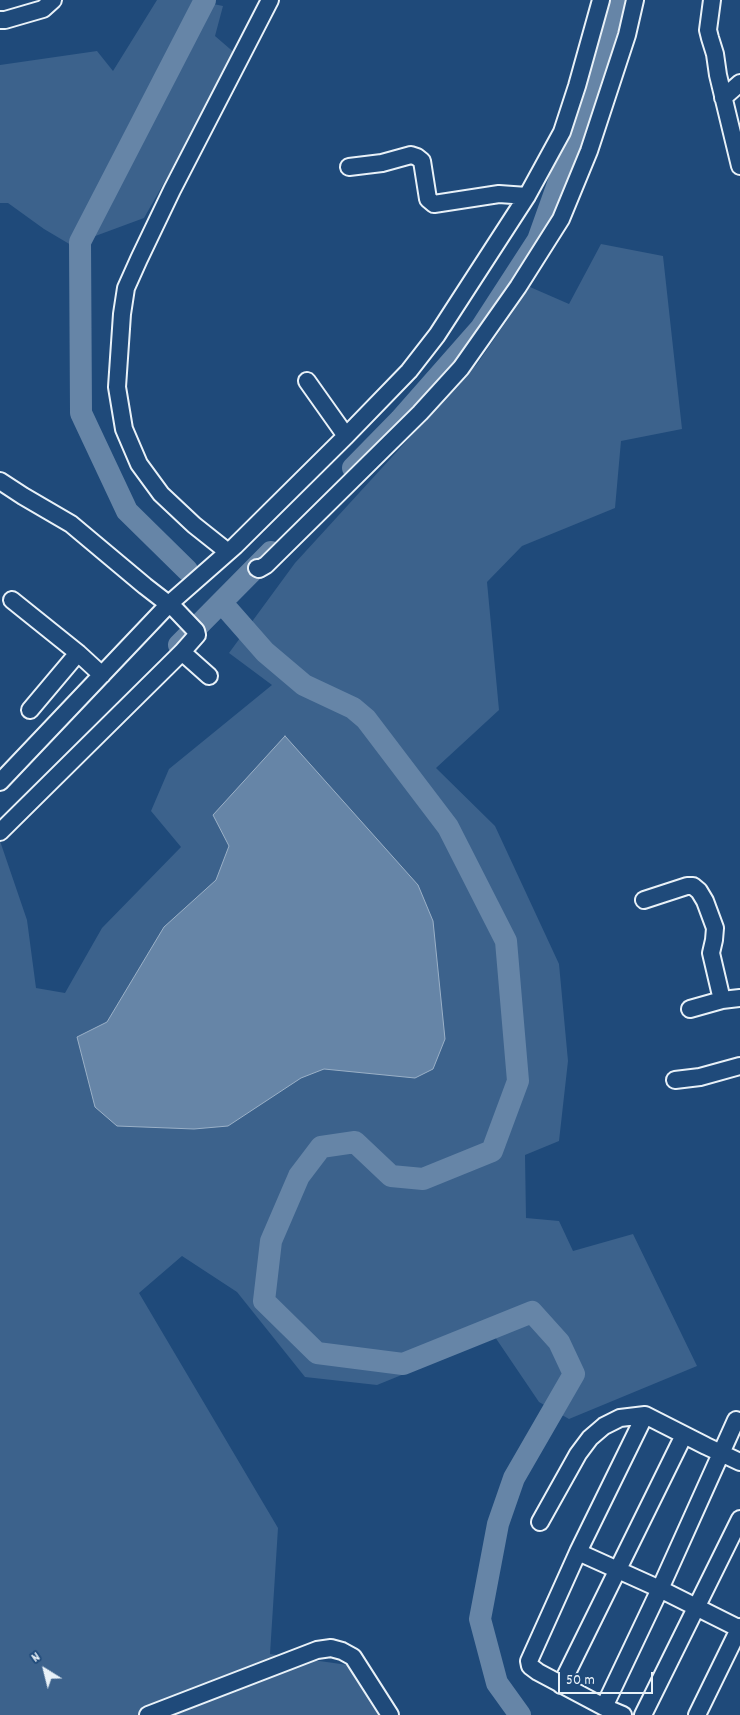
<!DOCTYPE html>
<html>
<head>
<meta charset="utf-8">
<style>
	body { margin:0 }
	#map { position:relative; width:740px; height:1715px; overflow:hidden; background:#1f4a7a; font-family:Dekko,sans-serif }
	canvas { display:block }
	.north { position:absolute; left:20px; top:1645px; width:50px; height:50px; -webkit-text-stroke:4px #1f4a7a; paint-order:stroke; rotate:324deg; font-size:14px; font-weight:700; line-height:20px; text-align:center; color:#e8f1f8 }
	.north::after { content:''; display:block; margin:auto; width:18px; height:22px; background:#e8f1f8; clip-path:polygon(50% 0,100% 100%,50% 72%,0 100%) }
	.scale { position:absolute; left:558px; top:1672px; width:95px; height:22px; box-sizing:border-box; border:2px solid #e8f1f8; border-top:0; padding-left:6px; font-size:15px; line-height:18px; white-space:nowrap; color:#e8f1f8; -webkit-text-stroke:4px #1f4a7a; paint-order:stroke }
</style>
</head>
<body>
<div id="map">
<canvas width="740" height="1715"></canvas>
<div class="north">N</div>
<div class="scale">50 m</div>
</div>
<script>
const ctx = document.querySelector('canvas').getContext('2d');
ctx.lineJoin = 'round';
function fillPath(path, color) { ctx.fillStyle = color; ctx.fill(path, 'evenodd'); }
const poly = rows => new Path2D(rows.map(r => 'M' + r).join(''));
function stroke(path, color, width, dash) { ctx.strokeStyle = color; ctx.lineWidth = width; ctx.lineCap = dash ? 'butt' : 'round'; ctx.setLineDash(dash || []); ctx.stroke(path); }
fillPath(poly([
	[157,0,194,0,223,6,215,36,237,55,144,218,71,245,44,229,8,203,0,203,0,65,97,51,113,71],
	[601,244,663,256,682,429,621,441,615,508,522,546,487,582,499,710,436,768,495,826,559,964,568,1061,559,1141,525,1155,526,1218,559,1221,573,1251,633,1234,697,1366,569,1419,539,1402,495,1337,377,1385,305,1377,237,1292,182,1256,139,1293,278,1528,270,1654,362,1667,383,1715,0,1715,0,841,27,920,36,988,65,993,102,928,181,847,151,811,169,769,272,685,229,653,295,563,477,364,530,287,569,304]
]), '#3c628c');
const water = poly([
	[285,736,418,885,433,921,445,1039,433,1069,415,1078,324,1069,301,1078,228,1126,194,1129,117,1126,95,1107,77,1037,107,1022,164,927,216,880,229,846,213,815,285,736]
]);
fillPath(water, '#6685a7');
stroke(water, '#9ab0c7', 1);
stroke(poly([
	[353,468,400,420,481,328,538,240,564,167,599,82,621,0],
	[187,570,127,511,81,413,80,242,205,0],
	[229,611,265,652,304,685,353,708,366,719,448,827,506,941,518,1081,492,1151,423,1179,391,1176,355,1142,321,1147,299,1176,271,1241,264,1301,317,1353,403,1364,532,1312,559,1342,574,1374,514,1478,498,1524,480,1619,497,1683,520,1715],
	[179,645,271,552]
]), '#6685a7', 22);
const minor = poly([
	[712,0,708,30,710,38,715,54,718,75,740,166],
	[0,20,5,20,43,9,53,0],
	[723,98,740,83],
	[349,167,382,163,411,155,417,157,422,161,428,199,434,204,499,194,527,196],
	[307,381,346,436],
	[0,481,23,496,71,524,145,586,176,610,196,631,197,635,182,652,0,832],
	[228,552,194,525,161,494,139,464,124,429,117,387,122,314,126,288,139,259,172,190,270,0],
	[257,568,259,569,266,565,420,413,461,368,518,287,561,219,589,151,627,35,635,0],
	[12,600,78,653,102,675],
	[182,652,209,676],
	[30,710,78,653],
	[0,782,169,604,235,546,346,436,409,371,437,335,527,196,562,132,577,86,601,0],
	[644,900,687,886,693,886,699,891,705,901,715,928,714,940,711,953,722,1000],
	[690,1009,722,1000,740,998],
	[675,1080,700,1077,740,1066],
	[540,1522,578,1454,590,1438,604,1426,620,1418,645,1415,706,1446,740,1462],
	[578,1552,660,1589,740,1629],
	[561,1685,684,1435],
	[604,1707,660,1589,736,1420],
	[148,1715,317,1650,331,1648,342,1651,353,1657,390,1715],
	[623,1715,604,1707,538,1672,530,1666,529,1661,578,1552,645,1415],
	[643,1715,740,1519],
	[697,1715,740,1627]
]);
stroke(minor, '#e8f1f8', 20);
stroke(minor, '#1f4a7a', 16);
</script>
</body>
</html>
